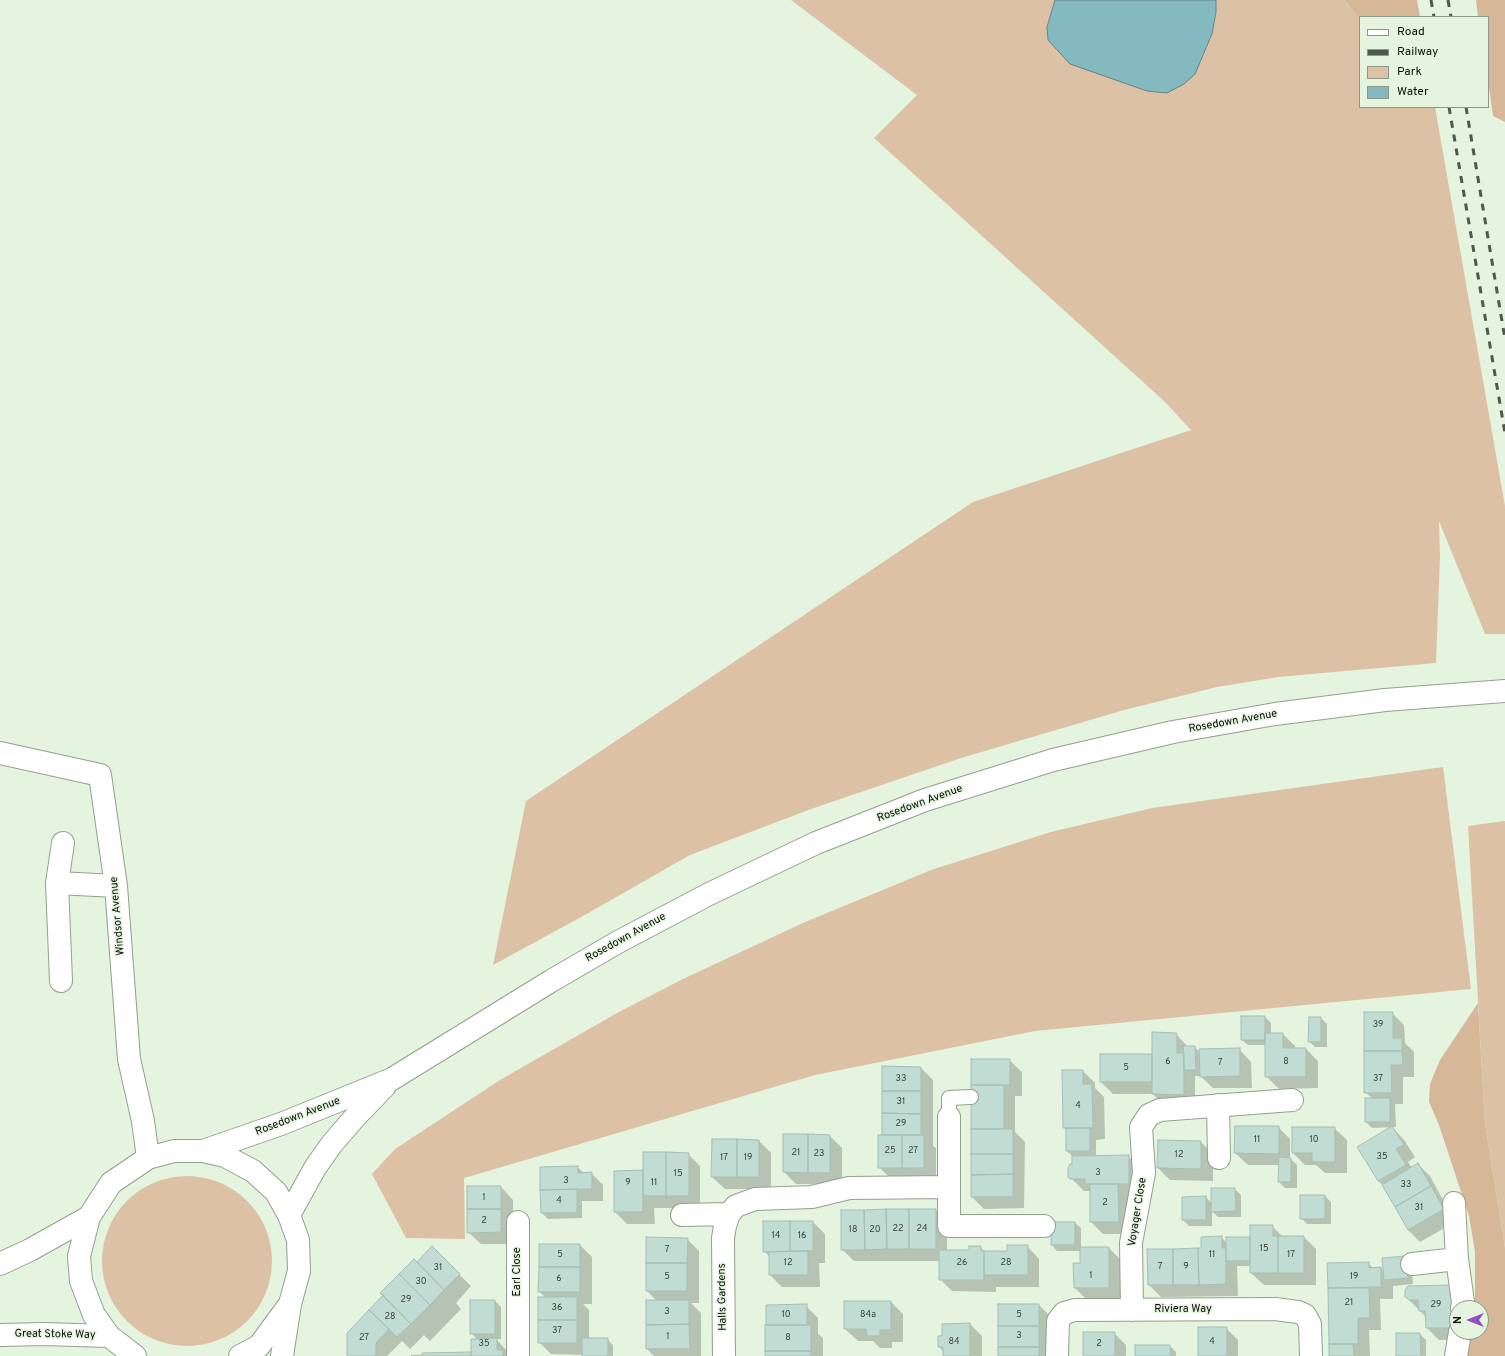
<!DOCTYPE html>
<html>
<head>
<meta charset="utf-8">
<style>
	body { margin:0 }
	#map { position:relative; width:1505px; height:1356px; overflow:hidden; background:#e4f4df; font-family:Overpass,sans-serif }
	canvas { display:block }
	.legend { position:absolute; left:1359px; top:16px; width:130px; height:92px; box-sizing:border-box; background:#e4f4df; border:1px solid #8c9889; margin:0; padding:5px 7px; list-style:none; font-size:12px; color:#090e08 }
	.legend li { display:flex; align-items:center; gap:8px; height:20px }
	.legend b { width:20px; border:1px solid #8c9889 }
	.north { position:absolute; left:1449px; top:1300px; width:40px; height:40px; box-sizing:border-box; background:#e4f4df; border:1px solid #8c9889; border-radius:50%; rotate:270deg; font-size:11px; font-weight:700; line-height:16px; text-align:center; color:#090e08 }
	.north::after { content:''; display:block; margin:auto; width:14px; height:18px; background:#944dc0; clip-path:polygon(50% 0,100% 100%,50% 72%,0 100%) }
</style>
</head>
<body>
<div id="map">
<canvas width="1505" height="1356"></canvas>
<ul class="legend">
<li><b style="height:5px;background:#fff"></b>Road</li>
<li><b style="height:5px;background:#4f584d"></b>Railway</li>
<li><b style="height:11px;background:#ddc1a4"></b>Park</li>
<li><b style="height:11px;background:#85b9c0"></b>Water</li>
</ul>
<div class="north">N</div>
</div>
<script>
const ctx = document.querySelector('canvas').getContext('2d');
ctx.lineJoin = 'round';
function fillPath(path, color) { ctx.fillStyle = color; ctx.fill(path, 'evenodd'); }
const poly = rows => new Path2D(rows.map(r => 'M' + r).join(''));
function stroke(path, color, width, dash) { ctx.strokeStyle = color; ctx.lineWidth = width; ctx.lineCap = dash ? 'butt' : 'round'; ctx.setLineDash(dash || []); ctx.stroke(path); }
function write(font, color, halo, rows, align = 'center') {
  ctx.font = font + ' Overpass,sans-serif'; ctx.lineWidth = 3; ctx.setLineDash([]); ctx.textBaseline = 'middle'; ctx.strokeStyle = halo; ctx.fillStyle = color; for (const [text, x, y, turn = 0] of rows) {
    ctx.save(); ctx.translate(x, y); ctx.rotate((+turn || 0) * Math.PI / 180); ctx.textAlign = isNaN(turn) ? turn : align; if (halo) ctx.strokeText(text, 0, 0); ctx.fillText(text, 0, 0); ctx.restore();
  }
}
fillPath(poly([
	[791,0,1345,0,1360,20,1360,107,1435,107,1505,506,1505,634,1485,634,1439,521,1440,557,1436,663,1278,677,1217,687,1124,710,961,758,811,809,690,855,583,916,493,965,526,801,973,502,1191,430,1164,401,874,138,917,95],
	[1443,767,1471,989,1035,1031,815,1075,464,1178,465,1239,406,1238,372,1174,395,1149,500,1080,617,1013,683,979,803,923,931,870,1051,832,1152,808],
	[1505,821,1505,1248,1485,1123,1468,826],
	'102 1261a85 85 0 1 1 170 0a85 85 0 1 1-170 0Z'
]), '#ddc1a4');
fillPath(poly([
	[1345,0,1417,0,1420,17,1360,17,1360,20],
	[1476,0,1505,0,1505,122,1493,116,1488,80,1488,17,1478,17],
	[1478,1003,1485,1123,1505,1248,1505,1356,1468,1356,1467,1347,1474,1332,1481,1332,1481,1308,1475,1308,1475,1252,1469,1216,1439,1125,1429,1102,1430,1084,1440,1060]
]), '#d6b898');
const water = poly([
	[1055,0,1216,0,1216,12,1212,34,1195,74,1184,84,1167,93,1147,91,1070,64,1048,40,1047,27,1055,0]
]);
fillPath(water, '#85b9c0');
stroke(water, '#608689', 1);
fillPath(poly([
	[1392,1013,1404,1025,1405,1043,1414,1052,1414,1077,1403,1077,1403,1104,1395,1104,1396,1127,1372,1128,1366,1122,1373,1099,1365,1092],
	[1242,1017,1265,1017,1271,1023,1271,1034,1283,1034,1295,1046,1295,1049,1306,1049,1318,1061,1318,1088,1279,1089,1266,1076,1266,1045,1248,1045,1242,1040],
	[1321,1018,1327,1024,1327,1047,1315,1047,1309,1041],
	[1176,1034,1188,1047,1195,1047,1200,1053,1239,1049,1251,1062,1252,1088,1213,1088,1200,1076,1195,1076,1195,1106,1165,1106,1153,1094,1113,1094,1101,1082,1153,1055],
	[1009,1060,1022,1072,1022,1096,1015,1096,1015,1132,1025,1142,1024,1208,984,1209,972,1197],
	[921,1068,933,1080,933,1146,936,1148,936,1179,891,1179,879,1167,883,1136],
	[1083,1071,1095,1083,1095,1088,1104,1097,1105,1139,1096,1140,1096,1156,1128,1156,1140,1168,1131,1234,1103,1234,1091,1222,1091,1191,1084,1191,1069,1176,1073,1165,1073,1157,1067,1151,1067,1130,1064,1128],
	[1236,1127,1278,1127,1290,1139,1290,1158,1297,1165,1297,1188,1285,1188,1279,1182,1279,1165,1248,1165,1235,1153],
	[1392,1127,1404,1140,1415,1157,1408,1162,1412,1168,1418,1164,1430,1176,1455,1222,1420,1242,1408,1230,1384,1186,1378,1181],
	[1334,1128,1347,1140,1347,1173,1325,1173,1316,1165,1305,1165,1293,1153],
	[830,1136,842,1148,842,1184,796,1184,784,1172],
	[759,1141,771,1153,771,1189,725,1189,712,1177],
	[1159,1141,1201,1142,1213,1154,1213,1181,1170,1180,1158,1168],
	[688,1154,700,1166,700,1208,654,1208,655,1224,627,1224,615,1212,615,1172,644,1171],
	[577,1167,584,1173,591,1173,603,1185,603,1201,582,1201,582,1218,548,1219,542,1213],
	[468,1187,501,1187,513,1200,513,1244,481,1244,468,1232],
	[1235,1189,1241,1195,1241,1217,1218,1217,1212,1211,1212,1226,1189,1226,1183,1220,1206,1197,1212,1204],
	[1325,1196,1331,1202,1331,1224,1307,1224,1301,1218],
	[935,1210,947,1222,947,1251,970,1251,980,1247,985,1252,1008,1252,1027,1246,1039,1259,1039,1287,996,1287,996,1292,952,1291,940,1279,940,1261,854,1261,842,1249],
	[813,1222,825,1234,825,1263,819,1263,820,1287,782,1287,770,1275,770,1257,764,1251],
	[1075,1223,1081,1228,1081,1248,1109,1248,1121,1260,1121,1300,1087,1300,1075,1288,1081,1264,1081,1251,1057,1251,1052,1245],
	[1272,1226,1283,1237,1304,1237,1316,1249,1316,1285,1264,1285,1251,1273,1251,1266,1237,1266,1238,1296,1161,1297,1149,1285,1221,1237,1227,1243,1251,1238],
	[687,1239,699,1251,699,1303,691,1303,701,1313,701,1356,654,1356,647,1349,657,1301,647,1291],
	[540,1245,580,1245,592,1257,592,1304,583,1304,589,1310,589,1339,607,1339,613,1345,613,1356,551,1354,539,1342,546,1298,539,1291],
	[432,1248,471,1286,456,1303,461,1309,430,1341,424,1335,410,1349,402,1341,387,1356,348,1356,417,1264],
	[1368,1263,1373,1268,1381,1268,1384,1272,1411,1263,1413,1284,1393,1286,1393,1299,1380,1299,1381,1330,1369,1330,1370,1356,1330,1356,1328,1264],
	[1406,1297,1457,1308,1457,1332,1466,1339,1439,1340,1427,1328,1426,1317],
	[495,1301,501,1307,501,1339,496,1339,508,1352,508,1356,411,1356,411,1355,472,1353,478,1340,471,1333],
	[845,1302,891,1302,903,1314,903,1342,892,1342,892,1348,880,1348,873,1341,858,1341,845,1329],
	[1039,1305,1051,1317,1051,1356,1000,1356],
	[806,1306,818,1318,818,1334,823,1338,823,1356,767,1356],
	[970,1324,982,1336,982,1356,944,1356,944,1352,939,1347,939,1337],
	[1226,1328,1238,1340,1238,1356,1199,1356],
	[1114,1333,1126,1345,1126,1356,1084,1356],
	[1420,1334,1426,1340,1426,1356,1397,1356],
	[1170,1346,1176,1352,1176,1356,1136,1356]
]), '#0003');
const building = poly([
	[1364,1012,1393,1012,1393,1038,1402,1038,1402,1051,1364,1051,1364,1012],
	[1241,1016,1265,1016,1265,1040,1241,1040,1241,1016],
	[1309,1017,1321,1017,1321,1042,1308,1042,1309,1017],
	[1152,1032,1177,1033,1177,1053,1184,1053,1184,1095,1152,1094,1152,1032],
	[1265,1033,1283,1033,1283,1048,1306,1048,1306,1077,1265,1077,1265,1033],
	[1183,1046,1195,1046,1196,1070,1184,1070,1183,1046],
	[1240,1048,1240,1076,1200,1077,1199,1049,1240,1048],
	[1364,1051,1402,1051,1403,1065,1391,1065,1392,1093,1364,1093,1364,1051],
	[1100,1054,1152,1054,1152,1082,1100,1082,1100,1054],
	[971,1059,1010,1059,1010,1085,971,1085,971,1059],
	[882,1066,921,1067,921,1091,882,1091,882,1066],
	[1062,1070,1083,1070,1083,1084,1092,1084,1093,1128,1063,1128,1062,1070],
	[971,1085,1004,1085,1004,1129,971,1129,971,1085],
	[882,1091,921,1091,921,1114,882,1113,882,1091],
	[1365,1098,1390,1098,1390,1122,1365,1122,1365,1098],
	[882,1113,921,1114,921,1135,882,1135,882,1113],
	[1235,1126,1279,1126,1279,1154,1234,1153,1235,1126],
	[1392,1126,1404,1145,1396,1149,1406,1165,1378,1181,1357,1147,1392,1126],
	[1292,1127,1335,1127,1335,1162,1312,1162,1312,1153,1292,1153,1292,1127],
	[1066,1128,1090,1128,1090,1151,1066,1151,1066,1128],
	[971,1129,1013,1129,1013,1154,971,1154,971,1129],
	[783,1134,808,1134,808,1173,783,1172,783,1134],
	[808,1134,830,1135,830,1173,808,1173,808,1134],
	[878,1135,902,1135,902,1168,878,1168,878,1135],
	[902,1135,924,1135,924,1168,902,1168,902,1135],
	[712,1139,737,1139,737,1177,711,1177,712,1139],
	[737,1139,759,1140,759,1177,737,1177,737,1139],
	[1158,1140,1201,1141,1201,1169,1157,1168,1158,1140],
	[643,1152,666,1152,666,1196,643,1196,643,1152],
	[666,1152,689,1153,689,1196,666,1196,666,1152],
	[971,1154,1013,1154,1013,1174,971,1175,971,1154],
	[1129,1155,1129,1184,1085,1184,1085,1179,1070,1179,1068,1177,1068,1168,1070,1164,1072,1164,1072,1156,1129,1155],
	[1279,1157,1291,1158,1291,1182,1278,1182,1279,1157],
	[1418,1163,1431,1186,1395,1207,1382,1185,1418,1163],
	[578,1166,578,1173,592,1172,592,1189,540,1190,540,1167,578,1166],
	[643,1170,643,1212,614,1212,614,1171,643,1170],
	[1013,1174,1013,1197,971,1197,971,1175,1013,1174],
	[1090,1184,1118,1184,1119,1222,1090,1222,1090,1184],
	[467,1186,501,1186,501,1209,467,1209,467,1186],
	[1431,1186,1444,1209,1408,1230,1395,1207,1431,1186],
	[1211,1188,1235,1188,1236,1211,1211,1212,1211,1188],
	[577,1189,577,1213,541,1213,540,1190,577,1189],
	[1300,1195,1325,1195,1325,1219,1300,1219,1300,1195],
	[1206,1196,1206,1220,1182,1220,1182,1197,1206,1196],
	[467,1209,501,1209,501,1232,467,1233,467,1209],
	[886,1209,909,1209,909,1249,887,1249,886,1209],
	[886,1209,887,1249,865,1250,864,1210,886,1209],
	[909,1209,936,1209,936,1249,909,1249,909,1209],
	[841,1210,864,1210,865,1250,841,1250,841,1210],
	[763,1221,790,1221,790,1251,763,1252,763,1221],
	[790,1221,813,1221,813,1251,790,1251,790,1221],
	[1051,1222,1075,1222,1075,1245,1051,1245,1051,1222],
	[1250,1225,1273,1225,1273,1236,1278,1236,1278,1273,1250,1273,1250,1225],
	[1222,1236,1222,1248,1226,1248,1226,1284,1199,1285,1198,1248,1201,1248,1201,1237,1222,1236],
	[1278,1236,1304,1236,1304,1273,1278,1273,1278,1236],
	[646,1237,688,1238,687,1263,646,1263,646,1237],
	[1226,1237,1250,1237,1250,1261,1226,1261,1226,1237],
	[539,1244,580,1244,580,1267,539,1267,539,1244],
	[1007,1245,1028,1245,1028,1275,984,1275,984,1251,1007,1251,1007,1245],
	[432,1246,460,1274,444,1290,417,1262,432,1246],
	[969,1246,981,1246,981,1251,984,1251,984,1280,939,1280,939,1250,969,1250,969,1246],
	[1080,1247,1109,1247,1109,1288,1074,1288,1073,1263,1080,1263,1080,1247],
	[1198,1248,1199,1285,1173,1285,1173,1249,1198,1248],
	[1147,1249,1173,1249,1173,1285,1148,1285,1147,1249],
	[808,1251,808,1275,769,1275,769,1252,808,1251],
	[1406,1256,1408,1278,1384,1280,1382,1258,1406,1256],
	[414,1259,444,1290,430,1305,399,1274,414,1259],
	[1369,1262,1369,1268,1381,1267,1381,1287,1328,1288,1327,1263,1369,1262],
	[646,1263,687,1263,687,1291,646,1291,646,1263],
	[539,1267,580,1267,580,1292,538,1292,539,1267],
	[399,1274,430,1305,411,1324,380,1293,399,1274],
	[1453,1285,1454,1328,1426,1328,1425,1311,1419,1311,1418,1300,1409,1300,1405,1297,1405,1290,1408,1286,1453,1285],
	[1328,1288,1369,1288,1370,1318,1358,1318,1358,1344,1329,1344,1328,1288],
	[383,1295,411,1324,397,1337,369,1310,383,1295],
	[538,1297,577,1297,577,1320,538,1320,538,1297],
	[470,1300,495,1300,495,1334,470,1334,470,1300],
	[646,1300,689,1300,689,1324,646,1325,646,1300],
	[844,1301,891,1301,891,1330,880,1330,880,1336,867,1336,866,1329,844,1329,844,1301],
	[807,1304,807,1325,766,1325,766,1305,807,1304],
	[998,1304,1039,1304,1039,1326,998,1326,998,1304],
	[369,1310,389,1329,376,1343,376,1356,347,1356,347,1333,369,1310],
	[538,1320,577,1320,577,1343,538,1343,538,1320],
	[970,1323,970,1356,943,1356,943,1347,938,1347,938,1336,942,1336,942,1324,970,1323],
	[689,1324,690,1349,646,1349,646,1325,689,1324],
	[765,1325,811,1325,811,1351,765,1351,765,1325],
	[998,1326,1039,1326,1039,1347,998,1347,998,1326],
	[1198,1327,1227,1327,1227,1356,1198,1356,1198,1327],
	[1083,1332,1115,1332,1115,1356,1083,1356,1083,1332],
	[1396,1333,1420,1333,1421,1356,1396,1356,1396,1333],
	[497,1338,497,1350,503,1350,503,1356,471,1356,471,1339,497,1338],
	[582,1338,608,1338,608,1356,582,1356,582,1338],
	[1329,1344,1353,1344,1354,1356,1329,1356,1329,1344],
	[1135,1345,1170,1345,1171,1356,1135,1356,1135,1345],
	[998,1347,1039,1347,1039,1356,998,1356,998,1347],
	[765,1351,811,1351,811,1356,765,1356,765,1351],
	[471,1352,471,1356,422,1356,422,1353,471,1352]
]);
fillPath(building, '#c1dcd2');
stroke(building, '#a4bfb5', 1);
const service = poly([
	[949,1117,949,1098,971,1097]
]);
const minor = poly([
	[0,753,100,775,116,886,129,1059,143,1121,148,1158],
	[57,883,63,843],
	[61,981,57,883,116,886],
	[1218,1105,1219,1158],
	[949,1117,949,1226,1044,1226],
	[1454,1203,1457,1259,1463,1302,1462,1308],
	[682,1215,729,1214],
	[518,1222,518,1356],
	[1412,1264,1457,1259],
	[1132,1310,1131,1243,1144,1173,1141,1127,1149,1115,1160,1110,1292,1100],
	[282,1356,290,1304],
	[724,1356,723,1238,725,1226,729,1214,736,1206,755,1199,812,1197,849,1188,949,1187],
	[1057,1356,1058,1321,1064,1313,1075,1310,1275,1309,1298,1312,1305,1315,1310,1324,1311,1356],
	[1456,1356,1460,1332]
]);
const tertiary = poly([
	[203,1151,281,1124,392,1079,551,981,618,942,709,894,816,843,925,800,1053,760,1173,732,1275,714,1385,700,1505,691],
	[289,1215,315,1168,331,1145,356,1116,385,1086],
	[0,1264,30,1250,89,1217],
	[0,1335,44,1334,109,1336],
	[135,1356,109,1336,94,1315,81,1281,79,1256,89,1217,111,1183,148,1158,174,1151,203,1151,225,1156,253,1171,276,1192,289,1215,298,1240,299,1271,290,1304,259,1346,240,1356]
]);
stroke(service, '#92a08d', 16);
stroke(minor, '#92a08d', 24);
stroke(tertiary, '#92a08d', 24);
stroke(service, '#fff', 14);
stroke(minor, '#fff', 22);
stroke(tertiary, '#fff', 22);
stroke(poly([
	[1431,0,1434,17],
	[1448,0,1451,17],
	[1449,107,1505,433],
	[1466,107,1505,339]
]), '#4f584d', 3, [7, 7]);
write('9px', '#37423a', null, [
	["39",1378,1025],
	["6",1168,1062],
	["8",1286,1062],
	["7",1220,1063],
	["5",1126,1068],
	["33",901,1079],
	["37",1378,1079],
	["31",901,1102],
	["4",1078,1106],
	["29",901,1124],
	["11",1257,1140],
	["10",1314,1140],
	["25",890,1151],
	["27",913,1151],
	["21",796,1153],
	["23",819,1154],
	["12",1179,1155],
	["35",1382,1157],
	["17",724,1158],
	["19",748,1158],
	["3",1098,1173],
	["15",678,1174],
	["3",566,1181],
	["9",628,1183],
	["11",654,1183],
	["33",1406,1185],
	["1",484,1198],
	["4",559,1201],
	["2",1105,1203],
	["31",1419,1208],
	["2",484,1221],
	["22",898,1229],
	["24",922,1229],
	["18",853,1230],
	["20",875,1230],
	["14",776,1236],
	["16",802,1236],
	["15",1264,1249],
	["7",667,1250],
	["5",560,1255],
	["11",1212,1255],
	["17",1291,1255],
	["12",788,1263],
	["26",962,1263],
	["28",1006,1263],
	["7",1160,1267],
	["9",1186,1267],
	["31",438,1268],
	["1",1091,1276],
	["5",667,1277],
	["19",1354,1277],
	["6",559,1279],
	["30",421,1282],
	["29",406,1300],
	["21",1349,1303],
	["29",1436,1305],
	["36",557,1308],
	["3",667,1312],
	["10",786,1315],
	["84a",868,1315],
	["5",1019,1315],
	["28",390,1317],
	["37",557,1331],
	["3",1019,1336],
	["1",668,1337],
	["27",364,1338],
	["8",788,1338],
	["84",954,1342],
	["4",1212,1342],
	["35",484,1344],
	["2",1099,1344]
]);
write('11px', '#090e08', '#e4f4df', [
	["Rosedown Avenue",1233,722,-10],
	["Rosedown Avenue",920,804,-20],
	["Windsor Avenue",118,916,-95],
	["Rosedown Avenue",626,938,-29],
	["Rosedown Avenue",298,1117,-21],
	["Voyager Close",1138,1212,-81],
	["Earl Close",518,1272,-90],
	["Halls Gardens",723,1297,-91],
	["Riviera Way",1183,1310],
	["Great Stoke Way",55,1335,1]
]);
</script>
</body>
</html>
